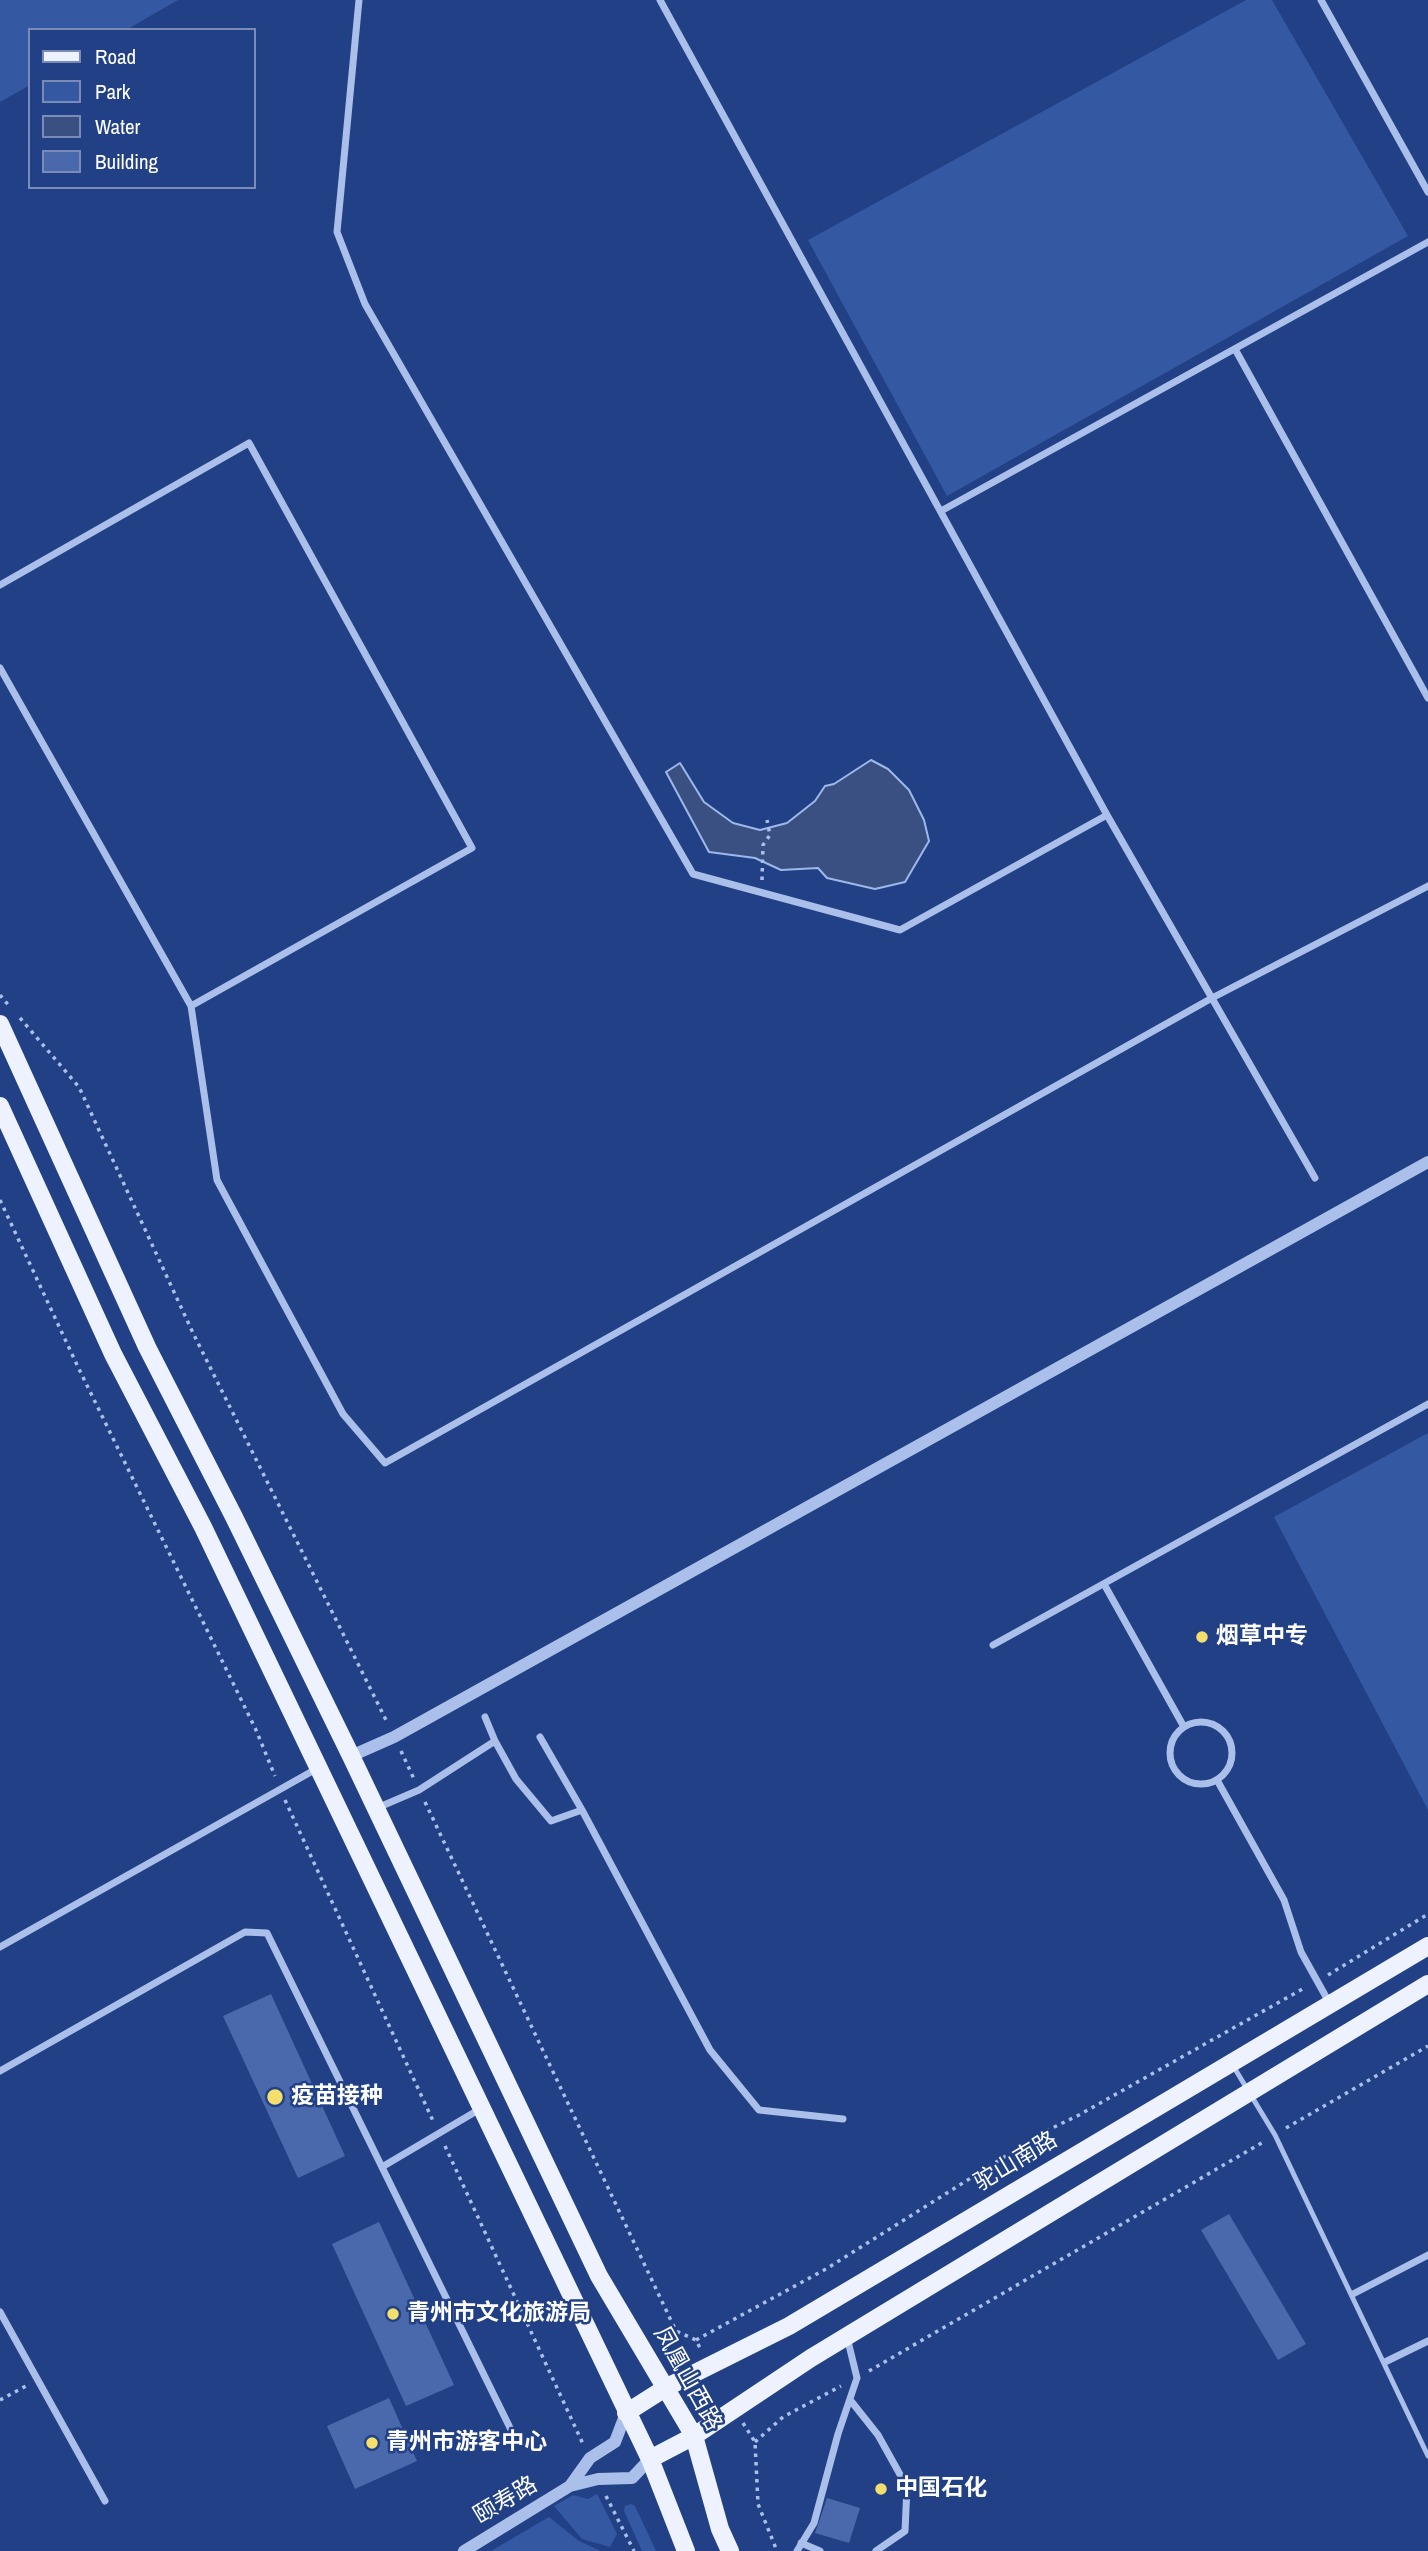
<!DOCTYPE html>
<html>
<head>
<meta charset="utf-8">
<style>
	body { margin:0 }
	#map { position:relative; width:1428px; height:2551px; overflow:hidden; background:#214085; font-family:"Archivo Narrow",sans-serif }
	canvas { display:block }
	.legend { position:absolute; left:28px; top:28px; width:228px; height:161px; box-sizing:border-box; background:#214085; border:2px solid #7a8cb6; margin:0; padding:9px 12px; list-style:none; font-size:21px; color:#fff }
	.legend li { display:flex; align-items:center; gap:14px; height:35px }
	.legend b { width:35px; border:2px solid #7a8cb6 }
</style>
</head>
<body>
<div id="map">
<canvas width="1428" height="2551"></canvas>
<ul class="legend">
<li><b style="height:9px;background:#edf2fe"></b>Road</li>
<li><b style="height:19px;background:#3558a2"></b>Park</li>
<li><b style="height:19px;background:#3a5083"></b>Water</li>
<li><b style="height:19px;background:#4a69ad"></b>Building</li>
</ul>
</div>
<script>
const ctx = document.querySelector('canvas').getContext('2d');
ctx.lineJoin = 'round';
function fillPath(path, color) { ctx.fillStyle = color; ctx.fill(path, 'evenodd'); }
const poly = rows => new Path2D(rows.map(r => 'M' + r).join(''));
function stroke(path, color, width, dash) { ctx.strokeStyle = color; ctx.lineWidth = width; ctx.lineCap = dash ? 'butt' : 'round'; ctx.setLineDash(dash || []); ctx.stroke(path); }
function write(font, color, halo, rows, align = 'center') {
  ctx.font = font + ' "Archivo Narrow","Noto Sans SC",sans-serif'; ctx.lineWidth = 5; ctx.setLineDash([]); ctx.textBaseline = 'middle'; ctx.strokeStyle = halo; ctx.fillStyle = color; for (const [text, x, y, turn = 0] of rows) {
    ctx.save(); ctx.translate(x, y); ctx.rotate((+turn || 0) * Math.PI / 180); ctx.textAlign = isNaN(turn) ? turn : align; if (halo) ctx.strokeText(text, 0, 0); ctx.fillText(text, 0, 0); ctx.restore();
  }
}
fillPath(poly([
	[0,0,178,0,126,30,30,30,30,85,0,102],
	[1246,0,1272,0,1408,236,947,496,808,240],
	[1428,1433,1428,1810,1274,1517],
	[597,2494,617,2534,610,2547,582,2539,554,2506,573,2495,588,2499],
	[631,2504,635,2506,656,2551,642,2551,624,2511,625,2506],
	[549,2517,579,2541,601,2551,491,2551]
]), '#3558a2');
const water = poly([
	[871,760,888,769,909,790,924,820,929,841,905,882,875,889,827,878,818,868,781,870,755,858,709,852,666,772,680,763,704,802,733,823,760,830,787,823,815,801,825,786,834,784,871,760]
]);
fillPath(water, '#3a5083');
stroke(water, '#9eb8ea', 2);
fillPath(poly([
	[271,1994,345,2156,298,2178,223,2016],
	[1229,2214,1306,2344,1278,2360,1201,2230],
	[379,2222,454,2385,406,2406,332,2244],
	[389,2398,417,2461,355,2489,327,2426],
	[827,2498,860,2508,849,2543,815,2533]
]), '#4a69ad');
stroke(poly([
	[762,880,763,845,770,835,767,820],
	[0,995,10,1007],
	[20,1018,79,1087,193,1333,387,1722],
	[0,1200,78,1367,256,1730,275,1776],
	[401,1751,414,1779],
	[285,1800,434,2123],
	[425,1802,676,2331,696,2340,701,2350],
	[1328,1975,1428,1914],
	[1286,2128,1428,2046],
	[445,2146,583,2444],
	[696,2340,826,2269,1044,2132,1079,2115,1306,1987],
	[869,2371,1265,2141],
	[0,2400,26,2386],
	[743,2423,755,2442,758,2504,777,2551],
	[755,2442,783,2417,841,2386],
	[606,2496,634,2551]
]), '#aabfe9', 3.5, [3.5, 5]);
stroke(poly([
	[1232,2064,1275,2135,1428,2456]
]), '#aabfe9', 5);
stroke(poly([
	[359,0,337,232,365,304,693,874,900,930,1107,815],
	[660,0,1107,815,1315,1178],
	[1321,0,1428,192],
	[1235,349,1428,698],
	[941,511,1428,242],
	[0,585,249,443,472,848,191,1006],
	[0,668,191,1006,217,1180,343,1414,385,1463,1212,998,1428,886],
	[1104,1584,1184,1727],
	[993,1645,1428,1404],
	[485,1717,495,1741,516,1779,551,1821,582,1810],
	'1170 1753a31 31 0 1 1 62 0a31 31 0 1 1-62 0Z',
	[540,1737,582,1810,710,2050,759,2110,843,2119],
	[1217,1780,1284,1900,1301,1952,1330,2004],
	[377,1808,419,1790,495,1741],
	[0,1947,318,1768],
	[0,2071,245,1932,267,1933,516,2440],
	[382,2167,480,2109],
	[1353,2294,1428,2255],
	[0,2312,105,2501],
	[1385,2362,1428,2341],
	[851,2401,878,2435,907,2487,905,2531,876,2551],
	[801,2543,820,2551],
	[797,2551,814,2523,838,2434,857,2378,847,2337]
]), '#aabfe9', 7);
stroke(poly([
	[351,1756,394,1737,1428,1162],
	[570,2486,590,2458,615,2442,626,2413],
	[464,2551,570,2486,598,2479,632,2478,650,2459]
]), '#aabfe9', 12);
stroke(poly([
	[0,1024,147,1347,234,1517,351,1756,599,2276,694,2436,720,2529,730,2551],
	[0,1106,113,1354,203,1527,650,2459,686,2551],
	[626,2413,667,2387,789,2326,1428,1946],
	[650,2459,694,2436,811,2358,1428,1984]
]), '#edf2fe', 18);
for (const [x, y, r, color] of [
	[1202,1637,7,"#f5df6c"],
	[275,2097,9,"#f5df6c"],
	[393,2314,7,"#f5df6c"],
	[372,2443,7,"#f5df6c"],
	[881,2489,7,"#f5df6c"]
]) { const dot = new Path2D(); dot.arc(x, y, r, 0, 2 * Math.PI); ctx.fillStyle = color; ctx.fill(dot); stroke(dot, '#214085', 2.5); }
write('bold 23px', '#fff', '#214085', [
	["烟草中专",1216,1637],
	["疫苗接种",291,2097],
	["青州市文化旅游局",407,2314],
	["青州市游客中心",386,2443],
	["中国石化",895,2489]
], 'left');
write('23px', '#fff', '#214085', [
	["驼山南路",1016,2162,-31],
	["凤凰山西路",687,2379,61],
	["颐寿路",506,2501,-31]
]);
</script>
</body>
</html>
